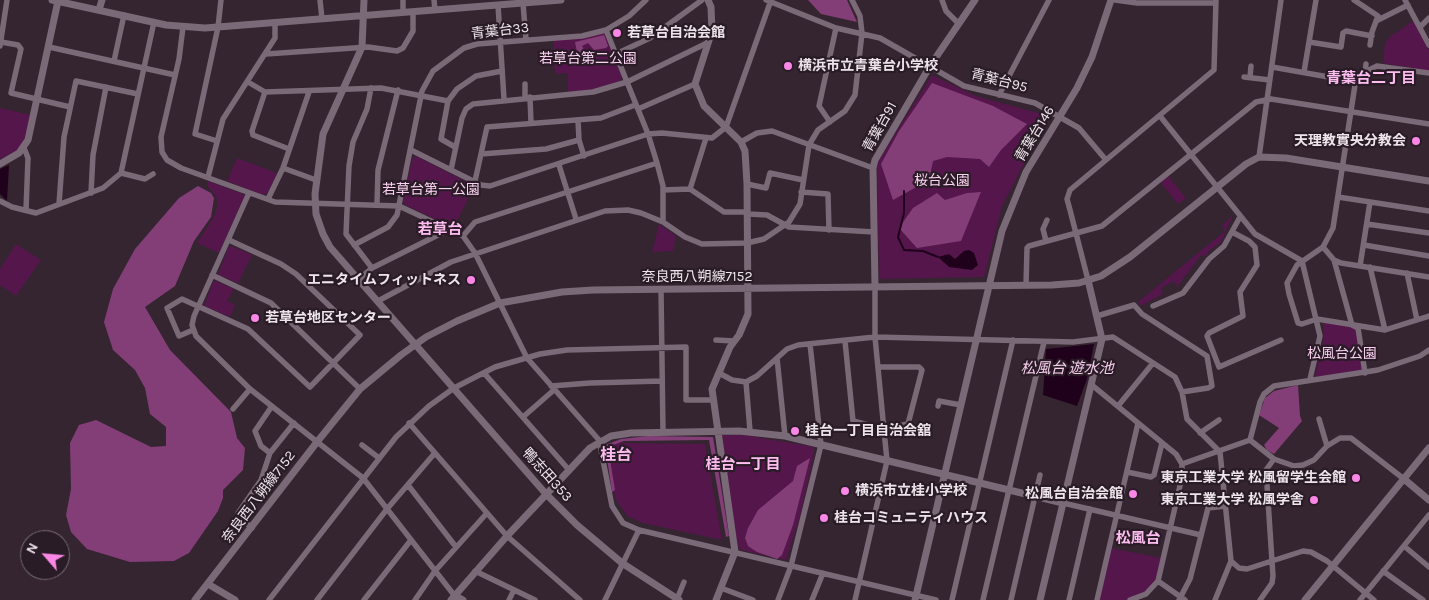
<!DOCTYPE html>
<html>
<head>
<meta charset="utf-8">
<style>
	body { margin:0 }
	#map { position:relative; width:1429px; height:600px; overflow:hidden; background:#342531; font-family:Karla,sans-serif }
	canvas { display:block }
	.north { position:absolute; left:20px; top:530px; width:50px; height:50px; box-sizing:border-box; background:#2a1c27; border:1px solid #786c75; border-radius:50%; rotate:297deg; font-size:14px; font-weight:700; line-height:20px; text-align:center; color:#eee4eb }
	.north::after { content:''; display:block; margin:auto; width:18px; height:22px; background:#fa87e6; clip-path:polygon(50% 0,100% 100%,50% 72%,0 100%) }
</style>
</head>
<body>
<div id="map">
<canvas width="1429" height="600"></canvas>
<div class="north">N</div>
</div>
<script>
const ctx = document.querySelector('canvas').getContext('2d');
ctx.lineJoin = 'round';
function fillPath(path, color) { ctx.fillStyle = color; ctx.fill(path, 'evenodd'); }
const poly = rows => new Path2D(rows.map(r => 'M' + r).join(''));
function stroke(path, color, width, dash) { ctx.strokeStyle = color; ctx.lineWidth = width; ctx.lineCap = dash ? 'butt' : 'round'; ctx.setLineDash(dash || []); ctx.stroke(path); }
function write(font, color, halo, rows, align = 'center') {
  ctx.font = font + ' Karla,"Noto Sans JP",sans-serif'; ctx.lineWidth = 4.5; ctx.setLineDash([]); ctx.textBaseline = 'middle'; ctx.strokeStyle = halo; ctx.fillStyle = color; for (const [text, x, y, turn = 0] of rows) {
    ctx.save(); ctx.translate(x, y); ctx.rotate((+turn || 0) * Math.PI / 180); ctx.textAlign = isNaN(turn) ? turn : align; if (halo) ctx.strokeText(text, 0, 0); ctx.fillText(text, 0, 0); ctx.restore();
  }
}
fillPath(poly([
	[1413,21,1429,50,1429,71,1383,63,1385,43,1391,36],
	[606,30,613,57,622,76,620,81,593,92,568,95,568,73,555,74,553,38],
	[932,75,976,96,1038,113,1047,119,1002,206,984,277,879,279,877,163],
	[0,108,31,115,23,144,17,150,0,159],
	[416,156,474,186,454,228,405,205,403,201,412,159],
	[237,158,277,173,268,192,263,195,227,181],
	[1168,176,1186,198,1178,204,1160,182],
	[208,181,245,195,219,253,197,243,214,217,218,205,216,196,208,187],
	[1233,215,1221,242,1210,250,1206,256,1201,255,1177,287,1174,281,1161,288,1163,294,1140,306,1138,302,1225,231,1222,226],
	[659,224,676,236,673,251,652,252],
	[16,244,41,260,16,296,0,285,0,269],
	[231,246,252,255,238,283,218,275,228,248],
	[216,281,234,289,227,301,235,305,230,317,204,306,213,282],
	[1323,320,1358,328,1365,373,1315,377,1324,337],
	[722,435,744,435,814,447,814,453,800,516,786,560,741,550,736,544],
	[616,443,705,444,722,540,643,523,627,516,615,498,609,446],
	[1110,548,1162,558,1158,581,1146,594,1130,600,1097,600]
]), '#55164c');
fillPath(poly([
	[808,0,847,0,857,22,821,14],
	[604,35,608,46,606,48,594,50,588,43,582,46,585,51,582,53,577,52,575,42],
	[932,83,993,106,1027,124,1001,150,989,167,980,159,947,157,933,161,929,180,893,200,881,164,899,131],
	[198,186,211,193,214,198,211,217,194,241,175,286,145,307,170,350,231,412,237,438,245,448,243,470,223,490,223,498,218,511,189,553,174,561,130,562,87,549,71,532,66,515,71,489,70,443,79,425,96,420,151,447,166,446,166,427,150,414,145,388,135,370,113,350,104,322,113,289,135,249,179,198],
	[981,192,961,241,917,248,899,228,913,208,937,193,945,200,967,193],
	[1298,385,1300,416,1302,421,1274,454,1267,450,1264,445,1279,428,1259,415,1265,398,1274,391],
	[648,436,713,437,729,536,726,537,709,440,624,441,608,447,615,490,612,492,605,445,621,439],
	[810,458,793,525,782,555,777,559,757,552,748,546,745,538,748,528,758,510,793,481,797,466]
]), '#833e77');
fillPath(poly([
	[9,165,7,201,0,194,0,169],
	[969,250,974,253,978,265,972,270,949,267,938,257,949,254,955,259,964,251],
	[1094,344,1087,379,1077,406,1043,395,1046,349]
]), '#20011b');
stroke(poly([
	[904,211,904,191],
	[904,213,898,237,904,250,923,251,938,257]
]), '#20011b', 2);
stroke(poly([
	[320,0,322,19],
	[403,0,403,12],
	[434,0,435,10],
	[766,0,836,28,880,38,964,86,1035,103,1079,128,1106,160],
	[942,0,946,11,958,23],
	[1115,0,1137,3,1216,3],
	[1354,0,1378,16,1372,32,1370,45],
	[1405,0,1429,45],
	[523,3,526,40],
	[498,5,504,99],
	[1376,21,1408,5],
	[183,27,179,59,161,137,162,152,167,160,181,168,275,202,399,206,463,236,475,253,527,358,599,440,612,506,623,523,639,530,936,600],
	[1420,27,1429,18],
	[606,30,648,134,657,163,663,186,663,222],
	[1,42,18,45,21,49,11,93,70,107],
	[1309,42,1341,47,1343,33,1346,31,1372,36],
	[0,46,7,0],
	[49,47,175,75],
	[266,54,368,47,397,51,403,48,413,31,413,12],
	[616,54,650,38,702,0],
	[114,61,124,15],
	[1366,64,1365,72,1355,85,1333,228,1323,247,1297,265,1287,283,1289,294,1298,323,1302,324,1317,319,1385,330,1429,316],
	[1272,67,1357,82],
	[1304,72,1316,0],
	[1365,72,1377,66,1429,73],
	[1244,77,1270,80],
	[1250,77,1251,66],
	[248,82,265,92,381,88,448,101],
	[525,84,525,98],
	[371,88,367,109,353,142,349,166,346,234,372,268],
	[265,92,252,131,253,135,289,149],
	[999,95,1049,0],
	[530,97,531,123],
	[638,109,695,84],
	[1160,116,1255,234,1302,261,1320,336,1310,379],
	[578,120,579,140,584,156],
	[830,122,819,106,836,28],
	[217,141,195,134,218,27,221,0],
	[741,142,757,133,772,131,873,168],
	[455,147,441,139,448,101,457,89,476,76,502,71],
	[24,148,28,158,26,210],
	[411,150,481,185,490,186,648,134,662,133,712,138,726,127,770,3],
	[481,154,546,149,579,140],
	[1259,157,1281,0],
	[559,165,576,219],
	[283,168,316,180],
	[451,170,462,118,466,109,473,104,593,92,627,82,707,43],
	[121,173,145,179,153,174],
	[208,177,223,119,275,38,275,22],
	[475,181,487,127,601,118,635,105],
	[747,184,766,188,770,173,803,180],
	[690,189,706,138],
	[663,190,690,189,724,212,746,212,749,214,767,215,789,227,874,232],
	[801,192,828,194,829,230],
	[91,193,93,155,106,87],
	[249,193,194,316,192,325,196,336,250,389,363,478,454,595],
	[1338,197,1429,211],
	[268,199,283,168,309,92],
	[0,201,12,207,36,213,103,188,121,173,154,22],
	[59,204,64,137,76,81,138,94],
	[377,204,378,170,398,90],
	[1367,224,1429,233],
	[1232,232,1249,241,1255,247,1257,265,1240,292,1243,316,1209,333,1207,336,1219,367,1281,340],
	[463,236,475,222,657,163],
	[1046,241,1043,229,1047,220],
	[354,245,388,227,397,215,422,91,433,71,464,48,477,44,582,36,606,30,629,16,646,0],
	[1364,245,1429,256],
	[1323,247,1334,260,1341,263,1429,277],
	[1334,260,1352,325,1358,328,1365,373],
	[1360,266,1370,202],
	[1370,267,1385,330],
	[1407,273,1417,320],
	[212,275,271,303,360,389],
	[359,279,372,268,450,229],
	[1088,280,1070,210,1067,199,1070,190,1214,70,1216,0],
	[1026,285,1027,248,1029,246,1102,226,1256,102,1271,99,1429,124],
	[661,289,663,432],
	[378,301,451,262,605,211,628,210,641,213,663,222,685,237,702,244,747,243,764,239,789,222,800,204,809,145,818,130,845,111,855,95,862,33,860,16,852,0],
	[1153,306,1183,293,1209,259,1224,246,1240,217],
	[1097,316,1134,305,1142,314,1207,356,1212,386,1208,388,1182,392],
	[193,330,179,336,167,308,182,299,248,329,310,387,360,335,296,274,281,264,229,240],
	[716,340,734,341],
	[845,341,853,421,884,429,908,424,922,370,919,367,879,367],
	[777,358,785,436],
	[484,373,569,470],
	[719,373,732,380,746,382,757,376,787,349,798,345,875,337,1073,342,1113,337,1175,377,1182,392,1187,419,1220,452,1231,561,1239,568,1247,569,1303,551,1311,552,1327,561,1374,600],
	[746,382,750,431],
	[1092,385,1176,454,1182,464,1182,477,1158,581,1146,594,1130,600],
	[551,386,590,383,662,381],
	[938,406,939,401,961,405],
	[1118,406,1153,363],
	[233,409,250,389],
	[523,417,555,389],
	[1319,419,1327,446],
	[409,423,507,536,580,600],
	[1200,433,1219,420],
	[1250,440,1274,459,1294,466,1303,465,1314,460,1327,446,1340,438,1351,438,1404,479],
	[362,445,379,458],
	[270,453,261,446,255,431,272,406],
	[1182,464,1250,440,1260,402,1264,394,1274,386,1378,370,1420,356,1429,350],
	[1127,472,1151,477,1154,475,1162,443],
	[408,485,456,547],
	[1063,503,1201,535],
	[252,528,239,517,238,513,261,480,270,453,294,423],
	[1404,546,1429,567],
	[475,571,535,600],
	[1383,571,1423,600],
	[1158,581,1185,600],
	[721,588,753,600],
	[677,599,684,582],
	[269,600,396,437,429,406,454,388,495,367,540,354,567,350,686,347,686,400,712,400],
	[317,600,387,509,434,454],
	[364,600,411,540],
	[415,600,435,571,487,513],
	[509,600,514,590],
	[605,600,639,530],
	[778,600,791,566,821,445,810,344],
	[812,600,823,573],
	[855,600,887,461,875,337,875,287],
	[952,600,1013,340],
	[983,600,1044,342],
	[1011,600,1040,475],
	[1069,600,1090,509],
	[1097,600,1138,423],
	[1179,600,1190,579,1208,508,1226,506],
	[1215,600,1231,561],
	[1260,600,1272,583,1273,576,1266,470,1274,459],
	[1360,600,1429,515]
]), '#7a6976', 5.5);
stroke(poly([
	[52,0,166,25,205,28,561,0],
	[364,0,362,47,323,134,315,194,316,214,323,234,330,247,546,494,577,525,622,563,679,600],
	[708,0,711,7,712,31,695,84,704,106,741,142,745,151,747,184,748,314,739,335,730,347,712,389,735,552,716,600],
	[99,10,102,0],
	[0,164,19,153,28,140,58,1],
	[875,287,873,168,875,160,930,66,975,0],
	[1404,479,1429,500],
	[208,584,235,600],
	[454,595,463,600],
	[195,600,317,442,360,389,401,355,426,337,457,321,500,303,562,292,593,290,1052,285,1079,283,1101,276,1130,257,1246,164,1259,157,1286,158,1429,181],
	[451,600,507,536,590,448,611,436,631,433,739,431,785,436,1063,503],
	[915,600,1002,231,1026,172,1077,88,1092,57,1111,0],
	[1040,600,1102,339,1088,280],
	[1305,600,1429,448]
]), '#7a6976', 7);
for (const [x, y, r, color] of [
	[617,33,5,"#fa87e6"],
	[788,66,5,"#fa87e6"],
	[1416,141,5,"#fa87e6"],
	[471,280,5,"#fa87e6"],
	[255,318,5,"#fa87e6"],
	[795,431,5,"#fa87e6"],
	[1356,478,5,"#fa87e6"],
	[845,491,5,"#fa87e6"],
	[1133,494,5,"#fa87e6"],
	[1314,500,5,"#fa87e6"],
	[824,518,5,"#fa87e6"]
]) { const dot = new Path2D(); dot.arc(x, y, r, 0, 2 * Math.PI); ctx.fillStyle = color; ctx.fill(dot); stroke(dot, '#2a1c27', 2); }
write('14px', '#eee4eb', '#2a1c27', [
	["青葉台33",500,31,-7],
	["青葉台95",999,81,14],
	["青葉台91",880,127,-61],
	["青葉台146",1035,134,-59],
	["奈良西八朔線7152",697,277],
	["鴨志田353",547,475,48],
	["奈良西八朔線7152",259,497,-53]
]);
write('bold 14px', '#eee4eb', '#2a1c27', [
	["若草台自治会館",627,33],
	["横浜市立青葉台小学校",798,66],
	["天理教實央分教会",1406,141,"right"],
	["エニタイムフィットネス",461,280,"right"],
	["若草台地区センター",265,318],
	["桂台一丁目自治会舘",805,431],
	["東京工業大学 松風留学生会館",1346,478,"right"],
	["横浜市立桂小学校",855,491],
	["松風台自治会館",1123,494,"right"],
	["東京工業大学 松風学舎",1304,500,"right"],
	["桂台コミュニティハウス",834,518]
], 'left');
write('14px', '#fad2f1', '#2a1c27', [
	["若草台第二公園",588,59],
	["桜台公園",942,181],
	["若草台第一公園",431,190],
	["松風台公園",1342,354]
]);
write('bold 15px', '#fdbcf0', '#2a1c27', [
	["青葉台二丁目",1371,79],
	["若草台",440,230],
	["桂台一丁目",743,465],
	["松風台",1138,539]
]);
write('italic 15px', '#f6ceed', '#2a1c27', [
	["松風台 遊水池",1067,369]
]);
write('bold 16px', '#fdbcf0', '#2a1c27', [
	["桂台",616,455]
]);
</script>
</body>
</html>
